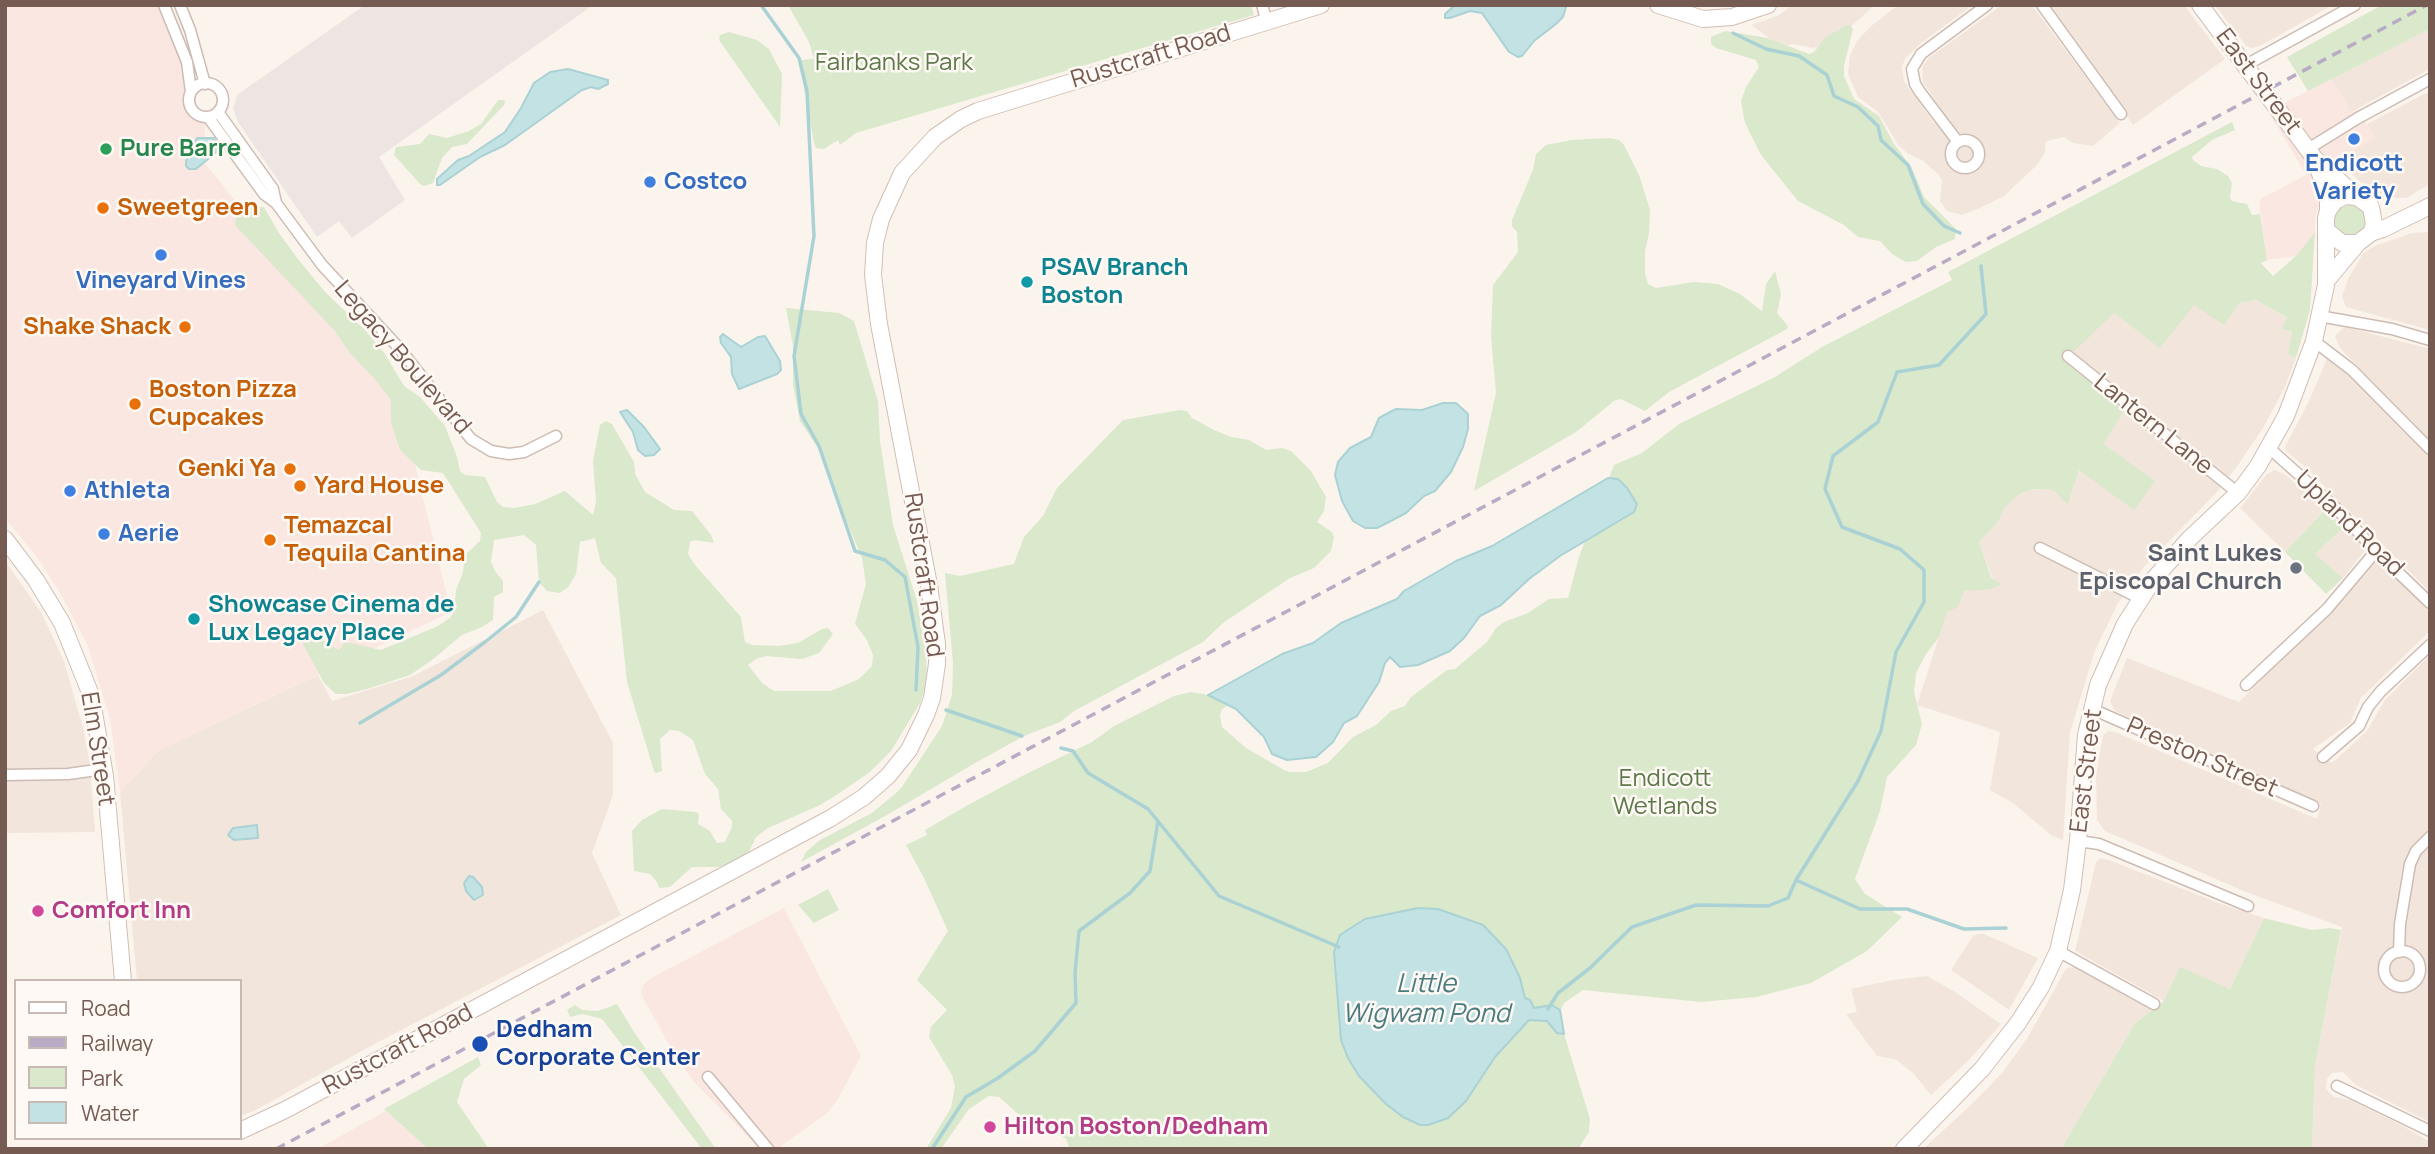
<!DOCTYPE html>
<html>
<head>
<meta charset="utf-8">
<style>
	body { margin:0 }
	#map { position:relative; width:2435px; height:1154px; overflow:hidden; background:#fbf4ed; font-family:Manrope,sans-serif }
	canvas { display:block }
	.frame { position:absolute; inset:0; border:7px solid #755b51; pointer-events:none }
	.legend { position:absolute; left:14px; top:979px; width:228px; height:161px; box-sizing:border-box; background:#fef9f4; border:2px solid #c7bab3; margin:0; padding:9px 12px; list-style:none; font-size:21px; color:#755b51 }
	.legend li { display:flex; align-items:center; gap:14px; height:35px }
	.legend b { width:35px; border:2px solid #c7bab3 }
</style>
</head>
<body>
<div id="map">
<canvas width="2435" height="1154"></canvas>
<div class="frame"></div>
<ul class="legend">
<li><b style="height:9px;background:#fff"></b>Road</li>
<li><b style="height:9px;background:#b7abc5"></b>Railway</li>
<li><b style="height:19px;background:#dae8cc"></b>Park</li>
<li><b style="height:19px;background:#c3e2e4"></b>Water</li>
</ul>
</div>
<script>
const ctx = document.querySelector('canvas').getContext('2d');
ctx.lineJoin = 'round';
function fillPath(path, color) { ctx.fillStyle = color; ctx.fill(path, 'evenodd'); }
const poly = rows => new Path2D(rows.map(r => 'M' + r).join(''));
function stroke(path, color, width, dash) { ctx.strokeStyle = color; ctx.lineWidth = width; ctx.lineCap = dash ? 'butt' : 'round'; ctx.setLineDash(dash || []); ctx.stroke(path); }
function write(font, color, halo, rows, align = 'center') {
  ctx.font = font + ' Manrope,sans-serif'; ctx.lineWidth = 5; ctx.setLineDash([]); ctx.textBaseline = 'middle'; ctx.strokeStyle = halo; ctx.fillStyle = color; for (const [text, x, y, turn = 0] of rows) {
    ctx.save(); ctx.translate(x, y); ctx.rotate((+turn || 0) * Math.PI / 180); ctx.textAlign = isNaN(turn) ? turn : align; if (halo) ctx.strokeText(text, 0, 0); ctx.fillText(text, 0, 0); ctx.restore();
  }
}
fillPath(poly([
	[1793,5,1875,5,1838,38,1822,46,1813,48,1793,44,1780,47,1752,25,1779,15],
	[1898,5,1973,5,1921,43,1905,59,1902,67,1904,81,1934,123,1945,115,1922,81,1923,65,1930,57,2002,5,2032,5,2120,123,2093,146,2073,143,2064,137,2046,141,2045,152,2038,164,2004,196,1980,208,1962,215,1947,211,1940,201,1942,180,1939,175,1923,161,1907,153,1899,146,1878,112,1858,97,1848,74,1850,55,1857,41,1871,26],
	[2048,5,2184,5,2225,59,2133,125],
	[2215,5,2333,5,2260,46,2251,48,2246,46],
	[2430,29,2430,69,2351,112,2331,79],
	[2430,91,2430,184,2406,198,2382,198,2370,191,2337,160,2374,138,2367,124],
	[2430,232,2430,330,2346,307,2342,297,2348,279,2363,253,2375,246,2412,233],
	[2256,300,2287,317,2283,329,2292,332,2288,354,2296,358,2285,387,2263,428,2238,465,2217,492,2144,567,2118,603,2094,653,2070,733,2063,840,2051,835,2013,803,1990,790,2000,732,1917,705,1961,568,2000,584,1992,577,1979,542,1998,522,2005,507,2021,493,2034,489,2053,490,2068,505,2079,470,2154,481,2104,444,2123,410,2064,360,2114,312,2194,304,2239,303],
	[2343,328,2350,328,2430,349,2430,440,2340,348,2335,336],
	[2327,359,2331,360,2339,366,2430,455,2430,592,2305,467,2286,451,2285,447,2309,401],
	[2275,470,2286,475,2325,510,2285,552,2240,508,2267,474],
	[2344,527,2366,549,2343,578,2315,554],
	[2377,560,2430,612,2430,631,2361,698,2350,723,2313,749,2332,763,2367,731,2385,700,2430,655,2430,1122,2356,1085,2343,1072,2332,1073,2327,1079,2326,1089,2334,1097,2350,1100,2401,1125,2430,1142,2430,1149,2312,1149,2315,1066,2342,927,2246,892,2105,831,2097,820,2096,776,2103,735,2109,731,2118,733,2317,819,2321,804,2115,711,2110,701,2127,658,2239,702,2345,596],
	[5,561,41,612,64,661,83,728,90,765,95,832,5,833],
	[543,610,613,743,613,795,592,853,621,915,369,1047,254,1111,240,1116,240,981,137,981,120,792,159,750,318,675,332,701,413,676],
	[2100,858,2109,860,2221,904,2264,918,2230,989,2164,1001,2075,951,2096,862],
	[1978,934,1984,934,2038,958,2009,1010,1951,970,1973,936],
	[2075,967,2153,1009,2135,1023,2061,1149,1923,1149,1975,1101,2002,1073,2028,1037,2064,972,2067,968],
	[1927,976,1952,990,2001,1024,1968,1061,1931,1095,1913,1073,1895,1059,1877,1056,1846,1014,1857,1012,1851,989,1893,980]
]), '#f2e6dc');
fillPath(poly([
	[5,5,164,5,177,33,190,106,196,114,205,117,205,163,401,408,451,612,159,750,120,792,110,719,88,646,58,589,36,556,5,518],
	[2331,79,2351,111,2357,108,2375,138,2334,162,2316,190,2320,197,2320,203,2315,219,2315,232,2296,256,2267,260,2259,202,2262,198,2306,175,2268,111],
	[784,908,861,1056,838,1099,828,1112,777,1149,758,1149,754,1143,695,1083,677,1059,642,996,641,989,644,984,655,976],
	[386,1111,428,1149,317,1149]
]), '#fae7e2');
fillPath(poly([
	[365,5,593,5,379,157,405,200,352,238,339,221,317,237,238,122,233,109,237,95]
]), '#ece5e2');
fillPath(poly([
	[788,5,1251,5,1254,15,856,133,840,145,838,140,824,149,816,148,814,143,800,67,800,60,814,59,809,42],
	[2382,5,2430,5,2430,29,2308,91,2287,57],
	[1847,25,1850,25,1853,29,1844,66,1844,76,1854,99,1879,116,1894,144,1912,168,1924,197,1956,229,1955,239,1936,247,1917,261,1906,262,1892,254,1880,241,1858,237,1844,225,1798,201,1761,155,1745,123,1741,101,1746,87,1759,67,1756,60,1716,48,1711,44,1711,37,1725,31,1767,38,1809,54,1814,52,1826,37],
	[729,32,757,40,769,49,782,74,780,127,719,40,720,35],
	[498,100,505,100,504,105,467,144,452,147,442,158,433,183,424,186,420,184,394,155,396,147,420,144,429,134,447,138,469,131,481,124],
	[2232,122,2235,130,2212,140,2192,157,2193,160,2201,166,2217,169,2228,176,2232,183,2230,198,2232,201,2247,204,2252,215,2260,214,2267,260,2261,263,2273,276,2296,256,2315,232,2310,310,2296,358,2288,354,2292,332,2282,329,2287,317,2256,300,2239,303,2224,325,2194,305,2160,348,2114,313,2065,360,2124,410,2104,444,2155,481,2134,510,2079,470,2068,505,2053,490,2034,489,2021,493,2005,507,1998,522,1979,542,1991,577,2001,584,1991,589,1964,591,1958,607,1947,612,1939,637,1926,654,1916,673,1914,692,1922,724,1916,745,1887,777,1880,811,1855,879,1865,894,1902,917,1867,951,1811,983,1756,997,1701,1002,1583,990,1564,1003,1553,1026,1557,1033,1564,1034,1590,1119,1589,1132,1578,1149,1070,1149,1066,1139,1053,1132,1034,1128,999,1097,989,1096,969,1109,941,1149,926,1149,951,1108,955,1086,952,1075,929,1037,931,1027,947,1010,917,980,948,931,924,878,906,845,927,835,925,830,968,805,1026,774,1092,742,1114,726,1174,696,1191,692,1208,695,1227,706,1222,709,1220,715,1222,727,1246,748,1284,770,1290,772,1306,772,1328,763,1353,737,1376,725,1391,711,1405,706,1411,697,1447,670,1455,669,1487,642,1496,628,1504,622,1528,613,1549,599,1568,598,1579,557,1614,465,1642,453,1679,424,1775,377,1822,347,1952,280,1948,272],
	[1609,138,1619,140,1624,145,1639,175,1650,210,1649,233,1645,251,1645,274,1648,284,1656,288,1694,282,1718,284,1740,294,1762,311,1766,284,1775,271,1781,294,1777,313,1788,326,1787,329,1669,392,1645,411,1621,399,1614,401,1576,432,1474,491,1496,393,1491,336,1493,285,1518,252,1517,232,1512,226,1512,220,1533,170,1536,154,1546,145,1572,140],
	'2334 221a16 16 0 1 1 32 0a16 16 0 1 1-32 0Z',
	[264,207,279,233,298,259,325,292,365,330,385,354,404,386,420,397,445,426,457,457,460,471,465,475,485,477,497,502,503,507,514,508,535,504,565,491,593,515,596,501,593,461,600,425,606,421,612,424,634,462,635,474,645,492,674,510,692,511,711,535,714,543,695,540,690,542,688,554,695,565,741,617,745,642,752,645,779,646,798,643,822,629,828,628,833,634,819,653,802,659,766,656,756,659,748,665,762,683,774,691,831,691,859,679,872,666,873,655,867,640,855,624,866,584,862,558,846,520,824,457,800,421,793,385,793,346,786,308,839,313,854,321,878,401,880,441,893,525,917,601,926,650,927,683,920,703,891,751,870,772,835,796,818,806,768,828,756,837,748,854,737,861,718,867,692,867,670,887,659,888,657,882,650,874,634,871,632,831,642,820,662,809,696,812,699,814,698,824,710,831,717,843,725,842,732,827,732,821,721,809,718,789,705,774,693,740,679,731,670,730,660,739,662,771,656,773,654,771,627,682,616,578,601,563,595,538,580,542,576,574,568,587,560,593,547,591,539,582,536,545,524,535,494,540,491,562,495,571,503,581,503,592,494,597,493,620,482,627,462,635,432,660,410,675,367,689,347,694,336,694,324,683,302,642,310,634,339,650,345,642,381,650,438,626,450,618,457,607,455,602,456,590,463,572,465,555,480,541,481,533,443,473,421,470,400,450,391,422,391,400,373,377,350,353,334,330,235,225,237,209],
	[1180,410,1187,411,1192,418,1214,430,1231,437,1249,440,1266,450,1282,448,1291,451,1311,471,1326,497,1324,511,1317,522,1332,532,1334,537,1331,551,1314,568,1290,578,1223,623,1203,642,1074,711,1060,722,1024,736,975,763,887,815,801,862,806,852,820,840,872,813,895,794,902,787,942,726,952,695,953,663,945,573,960,576,1014,564,1024,537,1043,516,1057,488,1123,420],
	[2325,510,2344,527,2315,554,2343,578,2326,594,2285,552],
	[828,889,839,910,814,923,798,905],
	[2264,918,2312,930,2330,928,2341,930,2315,1066,2312,1149,2061,1149,2135,1023,2164,1001,2180,967,2230,989],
	[617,1004,634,1032,716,1149,702,1149,602,1019,583,1014,570,1017,567,1010,575,1005,582,1010,598,1011],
	[478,1057,481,1065,464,1079,457,1102,489,1149,428,1149,384,1109]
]), '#dae8cc');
const water = poly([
	[1455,5,1566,5,1566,7,1563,17,1556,24,1534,41,1522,56,1518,57,1509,52,1482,13,1470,11,1450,18,1445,18,1445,14,1455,5],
	[568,69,608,80,608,84,598,89,591,87,582,90,505,145,480,157,440,185,437,185,437,179,458,160,469,156,505,132,521,108,534,83,550,72,568,69],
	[197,138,214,138,219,150,196,169,189,169,186,166,186,161,197,138],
	[723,334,741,347,758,337,765,336,780,361,781,370,777,374,739,389,732,374,731,357,721,343,720,337,723,334],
	[1443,403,1456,403,1468,414,1468,429,1463,447,1451,472,1435,491,1424,496,1406,513,1387,523,1377,528,1365,528,1353,521,1342,501,1335,475,1338,462,1350,448,1371,437,1379,418,1390,412,1396,409,1422,410,1443,403],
	[627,410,644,427,660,449,654,455,645,456,638,450,633,432,620,412,627,410],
	[1608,478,1618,479,1627,488,1637,504,1634,512,1560,556,1529,579,1501,605,1480,616,1464,638,1450,651,1418,665,1400,667,1390,657,1385,663,1379,682,1357,716,1344,723,1333,742,1316,757,1287,760,1272,754,1264,737,1236,709,1208,695,1282,654,1313,643,1341,623,1397,599,1404,591,1456,561,1492,546,1608,478],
	[257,825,258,838,234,840,228,835,233,828,257,825],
	[469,876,473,877,482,887,483,895,474,900,466,891,464,883,469,876],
	[1418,908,1438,909,1483,925,1506,949,1520,978,1525,998,1530,1000,1534,1008,1552,1005,1560,1010,1564,1034,1557,1033,1547,1021,1529,1020,1495,1057,1466,1101,1448,1118,1428,1125,1420,1125,1403,1117,1386,1104,1359,1076,1348,1058,1341,1040,1334,952,1340,935,1365,919,1418,908]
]);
fillPath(water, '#c3e2e4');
stroke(water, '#aad2d5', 2);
stroke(poly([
	[761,5,799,58,807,91,814,236,794,356,801,414,819,446,855,551,885,560,905,577,918,647,916,690],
	[1733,33,1766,49,1799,56,1827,75,1834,96,1858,107,1878,126,1881,140,1908,165,1923,204,1944,226,1960,233],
	[1981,266,1986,314,1939,365,1897,372,1878,422,1833,456,1825,489,1842,527,1900,549,1924,570,1924,602,1896,652,1881,731,1858,781,1796,880,1860,909,1907,909,1964,929,2006,928],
	[946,710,1022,736],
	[360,723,441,675,485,642,516,617,539,582],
	[1061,748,1073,751,1088,773,1148,809,1219,896,1339,947],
	[1548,1009,1558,993,1590,968,1632,927,1696,905,1768,906,1788,898,1796,880],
	[932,1149,966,1097,998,1078,1035,1051,1076,1003,1075,973,1079,931,1130,893,1150,871,1158,821]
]), '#aad2d5', 3.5);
const street = poly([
	[164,5,187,62,191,92],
	[180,5,190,30,205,84],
	[1262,5,1267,22],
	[2042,5,2121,114],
	[2246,65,2355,5],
	'189 100a17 17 0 1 1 34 0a17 17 0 1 1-34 0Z',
	[218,112,273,189,276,203],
	[208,117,264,194,276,203,322,265,400,349,471,439,491,451,509,454,524,452,556,436],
	'1951 154a14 14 0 1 1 28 0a14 14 0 1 1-28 0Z',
	[1958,142,1920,92,1915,84,1912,69,1921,54,1987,5],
	[2308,149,2358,118,2430,79],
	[2319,316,2392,329,2430,340],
	[2314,341,2352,370,2430,449],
	[2068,356,2238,493],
	[2268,447,2335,507,2376,551,2430,603],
	[2040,548,2141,599],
	[2246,685,2327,609,2376,551],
	[2092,709,2313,806],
	[2323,757,2359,726,2368,707,2381,691,2430,645],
	[5,775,68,774,104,769],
	[2078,841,2099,844,2248,906],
	[2058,951,2154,1004],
	'2384 969a18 18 0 1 1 36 0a18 18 0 1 1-36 0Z',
	[2399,952,2400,924,2410,864,2416,851,2430,837],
	[708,1077,768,1149],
	[2337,1086,2430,1131]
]);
const secondary = poly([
	[1658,5,1703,19,1732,17,1768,5],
	[2200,5,2315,159,2357,197],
	[2315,159,2328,197,2328,211],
	[2371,233,2383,229,2430,206],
	[2327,280,2358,243],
	[5,539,36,580,62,623,91,695,105,776,123,981],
	[240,1131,285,1110,831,818,864,797,888,776,909,750,926,715,932,698,937,664,937,644,929,585,879,324,873,275,875,243,881,219,902,173,935,137,961,119,978,111,1321,5],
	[1904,1149,1982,1069,2018,1023,2041,987,2058,951,2072,890,2078,841,2086,735,2098,685,2125,624,2153,580,2189,539,2238,493,2258,466,2286,416,2314,341,2326,285,2326,218,2328,211,2335,201,2345,196,2357,197,2371,207,2374,224,2371,233,2358,243,2342,243,2326,230]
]);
stroke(street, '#cdbcb3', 13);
stroke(secondary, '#d2beb3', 18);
stroke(street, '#fff', 10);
stroke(secondary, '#fff', 16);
stroke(poly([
	[276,1149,2427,5]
]), '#b7abc5', 3.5, [10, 7]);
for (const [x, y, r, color] of [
	[2354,139,7,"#3f7fe0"],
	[106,149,7,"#2e9e5b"],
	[650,182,7,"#3f7fe0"],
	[103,208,7,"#e8710a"],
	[161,255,7,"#3f7fe0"],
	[1027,282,7,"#0f9aa8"],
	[185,327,7,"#e8710a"],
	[135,404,7,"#e8710a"],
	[290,469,7,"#e8710a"],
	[300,486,7,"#e8710a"],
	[70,491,7,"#3f7fe0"],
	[104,534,7,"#3f7fe0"],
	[270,540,7,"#e8710a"],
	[2296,568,7,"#6b7280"],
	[194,619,7,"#0f9aa8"],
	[38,911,7,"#d1479c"],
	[480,1044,9,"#1a4fb4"],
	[990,1127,7,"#d1479c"]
]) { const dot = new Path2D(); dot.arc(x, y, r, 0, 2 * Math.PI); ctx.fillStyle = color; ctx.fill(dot); stroke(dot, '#fef9f4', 2.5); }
write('24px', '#755b51', '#fef9f4', [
	["Rustcraft Road",1151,57,-17],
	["East Street",2258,82,53],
	["Legacy Boulevard",402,358,49],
	["Lantern Lane",2153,425,39],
	["Upland Road",2349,524,44],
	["Rustcraft Road",923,575,82],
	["Elm Street",97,749,81],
	["Preston Street",2202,758,24],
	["East Street",2087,771,-83],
	["Rustcraft Road",398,1050,-28]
]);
write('24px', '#5d794a', '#fef9f4', [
	["Fairbanks Park",894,63],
	["Endicott",1665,779],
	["Wetlands",1665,807]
]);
write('bold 24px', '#27864d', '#fef9f4', [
	["Pure Barre",120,149]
], 'left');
write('bold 24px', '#366cbe', '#fef9f4', [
	["Endicott",2354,164,"center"],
	["Variety",2354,192,"center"],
	["Costco",664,182],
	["Vineyard Vines",161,281,"center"],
	["Athleta",84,491],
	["Aerie",118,534]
], 'left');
write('bold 24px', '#c56008', '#fef9f4', [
	["Sweetgreen",117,208],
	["Shake Shack",171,327,"right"],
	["Boston Pizza",149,390],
	["Cupcakes",149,418],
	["Genki Ya",276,469,"right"],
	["Yard House",314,486],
	["Temazcal",284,526],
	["Tequila Cantina",284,554]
], 'left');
write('bold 24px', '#0d838f', '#fef9f4', [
	["PSAV Branch",1041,268],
	["Boston",1041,296],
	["Showcase Cinema de",208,605],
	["Lux Legacy Place",208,633]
], 'left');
write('bold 24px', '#5b616d', '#fef9f4', [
	["Saint Lukes",2282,554],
	["Episcopal Church",2282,582]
], 'right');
write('bold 24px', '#b23c85', '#fef9f4', [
	["Comfort Inn",52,911],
	["Hilton Boston/Dedham",1004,1127]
], 'left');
write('bold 24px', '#164399', '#fef9f4', [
	["Dedham",496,1030],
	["Corporate Center",496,1058]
], 'left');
write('italic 26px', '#497b7f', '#fef9f4', [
	["Little",1426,985],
	["Wigwam Pond",1426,1015]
]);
</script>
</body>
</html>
